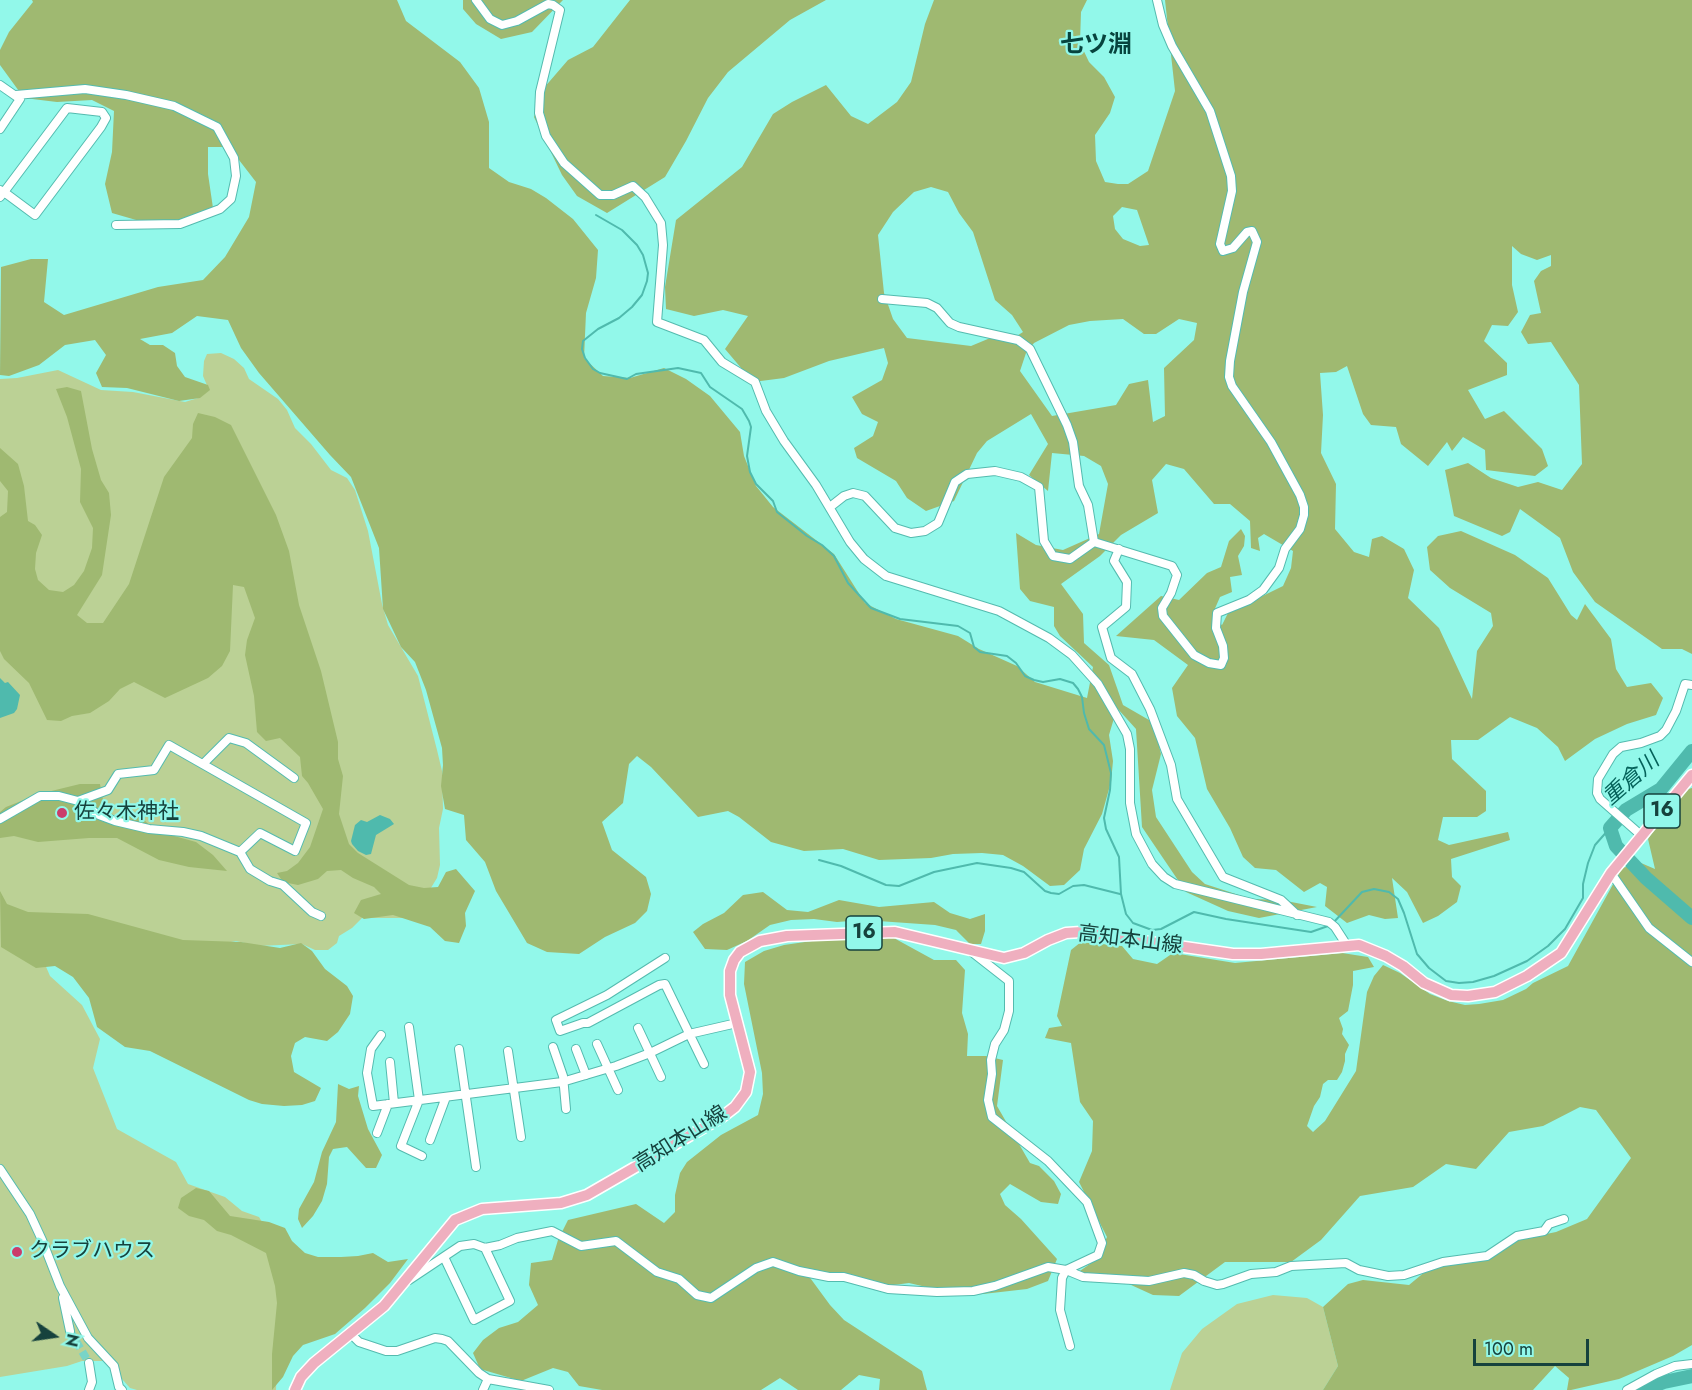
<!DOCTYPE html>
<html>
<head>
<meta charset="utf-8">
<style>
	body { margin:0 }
	#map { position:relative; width:1692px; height:1390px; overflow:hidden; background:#92f8ea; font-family:Jost,sans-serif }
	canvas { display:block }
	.north { position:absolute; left:24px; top:1306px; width:60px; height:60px; -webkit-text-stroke:4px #92f8ea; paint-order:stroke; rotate:103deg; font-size:16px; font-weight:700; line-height:24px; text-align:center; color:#16423d }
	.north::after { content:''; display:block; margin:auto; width:21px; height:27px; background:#16423d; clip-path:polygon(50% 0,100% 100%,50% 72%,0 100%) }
	.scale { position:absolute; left:1473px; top:1339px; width:116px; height:27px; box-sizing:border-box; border:3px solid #16423d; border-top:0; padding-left:8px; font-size:18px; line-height:21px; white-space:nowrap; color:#16423d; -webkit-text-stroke:4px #92f8ea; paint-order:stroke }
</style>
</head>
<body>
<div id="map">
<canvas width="1692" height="1390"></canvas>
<div class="north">N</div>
<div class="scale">100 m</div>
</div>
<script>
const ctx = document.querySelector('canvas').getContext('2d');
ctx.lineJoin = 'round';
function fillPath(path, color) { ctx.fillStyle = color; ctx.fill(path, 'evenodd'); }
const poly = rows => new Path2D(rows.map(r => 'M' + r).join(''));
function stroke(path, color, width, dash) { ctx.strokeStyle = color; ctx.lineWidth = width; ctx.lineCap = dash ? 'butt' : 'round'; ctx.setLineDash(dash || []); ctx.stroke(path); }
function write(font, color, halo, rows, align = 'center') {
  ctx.font = font + ' Jost,"Noto Sans JP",sans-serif'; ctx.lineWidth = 4.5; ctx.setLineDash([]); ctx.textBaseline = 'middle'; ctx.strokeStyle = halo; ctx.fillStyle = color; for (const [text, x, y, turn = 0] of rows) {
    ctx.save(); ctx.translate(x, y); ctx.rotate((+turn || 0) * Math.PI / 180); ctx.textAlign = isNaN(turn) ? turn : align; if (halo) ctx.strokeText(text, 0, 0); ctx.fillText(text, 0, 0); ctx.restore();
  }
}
fillPath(poly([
	[221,353,234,359,244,368,249,379,278,399,287,410,295,428,311,444,331,470,347,478,355,490,368,531,382,604,388,625,418,676,437,750,442,771,443,809,439,828,440,865,437,878,415,914,402,918,362,918,352,928,339,936,337,943,328,950,315,950,302,944,258,946,236,941,206,947,103,919,72,914,44,914,32,934,50,976,82,1005,100,1039,93,1068,117,1129,176,1162,188,1184,225,1197,242,1211,259,1217,274,1242,281,1257,276,1390,137,1390,130,1388,106,1361,82,1361,67,1366,0,1377,0,379,17,378,58,370,101,390,133,392,185,402,198,398,209,390,203,376,204,361,207,354],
	[1273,1295,1307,1298,1323,1307,1338,1366,1323,1390,1170,1390,1182,1353,1202,1329,1237,1304]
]), '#bbd195');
fillPath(poly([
	[32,0,397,0,406,21,460,62,479,88,489,122,489,168,509,182,531,189,546,198,573,219,598,250,596,278,586,313,584,358,603,376,630,378,664,368,686,379,710,396,740,432,744,456,756,486,773,507,834,554,865,603,896,619,958,636,979,649,1017,666,1035,682,1087,698,1093,667,1060,636,1054,626,1054,607,1030,601,1020,589,1016,533,1036,545,1063,550,1099,534,1108,484,1101,466,1084,456,1052,453,1048,491,1029,475,1048,444,1031,414,987,441,977,453,954,501,926,511,907,498,896,481,857,458,854,448,873,436,878,422,862,414,852,397,882,380,888,363,884,348,829,361,784,378,753,382,725,349,748,316,723,310,694,316,666,309,665,287,676,220,742,167,773,114,792,102,826,85,851,116,868,124,897,102,911,82,925,24,934,0,1087,0,1081,12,1080,43,1089,62,1104,77,1115,97,1110,113,1095,135,1096,161,1105,182,1118,184,1128,184,1148,171,1175,91,1165,0,1692,0,1692,654,1682,649,1662,649,1595,602,1573,572,1560,538,1520,509,1510,532,1502,536,1454,516,1445,470,1468,463,1491,478,1518,487,1538,482,1562,490,1582,464,1579,385,1551,342,1528,344,1521,332,1530,315,1541,313,1534,281,1541,271,1551,266,1551,255,1537,260,1521,254,1512,246,1512,285,1518,312,1508,326,1492,325,1484,341,1507,363,1507,375,1468,390,1485,419,1504,411,1542,449,1548,466,1535,476,1486,470,1485,450,1463,437,1452,451,1447,442,1428,466,1401,444,1396,427,1371,425,1363,414,1347,366,1336,372,1320,373,1323,415,1321,453,1336,484,1335,529,1354,552,1369,557,1372,539,1382,536,1404,549,1414,570,1408,598,1439,628,1472,699,1477,651,1493,626,1491,613,1450,588,1430,570,1427,547,1438,536,1461,531,1515,555,1548,578,1571,615,1577,620,1585,604,1611,639,1616,669,1627,687,1651,683,1663,698,1656,715,1627,724,1595,739,1565,761,1558,747,1537,728,1510,717,1478,740,1451,740,1452,759,1486,791,1486,811,1477,817,1443,817,1438,840,1449,845,1508,832,1510,840,1451,859,1452,877,1461,886,1457,902,1438,916,1423,923,1407,892,1392,878,1398,918,1385,919,1369,915,1347,923,1325,906,1327,887,1320,883,1304,892,1276,870,1255,868,1243,857,1230,828,1207,789,1195,738,1177,716,1172,688,1188,665,1154,640,1116,636,1161,596,1179,600,1207,573,1221,567,1229,541,1241,529,1245,536,1244,546,1238,556,1242,575,1230,577,1232,592,1220,597,1213,613,1213,618,1222,625,1228,613,1283,586,1291,568,1293,551,1264,534,1258,538,1260,551,1251,548,1250,521,1230,504,1214,504,1184,469,1166,464,1152,480,1158,513,1121,535,1100,556,1061,584,1083,614,1084,643,1109,665,1123,705,1149,720,1155,729,1161,754,1152,790,1156,817,1192,872,1205,884,1251,899,1281,900,1317,907,1259,918,1228,911,1186,892,1142,827,1136,729,1117,708,1109,735,1113,761,1111,782,1102,814,1084,849,1080,870,1064,885,1050,886,1023,866,1003,855,982,853,953,854,931,858,879,860,843,849,804,851,771,842,739,817,728,811,698,817,651,767,637,756,629,764,623,803,602,822,612,850,646,877,651,894,647,911,635,923,605,937,579,954,547,952,527,943,496,891,485,862,466,840,464,815,445,809,441,786,443,765,442,748,426,690,415,662,401,647,383,609,379,548,351,477,330,455,259,373,241,348,228,320,197,316,172,333,140,339,150,345,163,345,175,353,177,366,185,377,208,385,210,390,200,398,179,401,127,388,102,387,96,373,106,355,95,340,65,345,39,365,9,376,0,375,1,267,31,259,48,259,44,302,64,315,158,287,203,280,225,257,249,217,256,182,229,147,208,147,208,174,213,208,190,219,143,222,112,213,105,184,112,152,114,111,92,100,57,102,24,98,0,65,0,50,9,32,33,2],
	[931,187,948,192,959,213,973,232,995,300,1012,315,1023,332,1009,341,995,336,971,346,907,338,893,319,884,293,878,235,893,212,914,192],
	[1122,207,1137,210,1149,245,1140,246,1123,239,1115,229,1113,216],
	[1123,319,1144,334,1156,334,1179,319,1197,323,1194,340,1164,368,1165,416,1153,422,1148,380,1129,384,1116,405,1052,416,1020,371,1026,353,1034,343,1069,325,1090,321],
	[463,0,563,0,532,32,501,39,476,24,463,9],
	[630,0,826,0,790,20,728,72,708,98,686,141,665,177,607,213,577,196,562,175,534,117,543,89,568,60,593,47],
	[67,387,81,391,92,449,101,480,109,493,111,515,102,575,77,615,87,623,103,623,129,584,164,477,192,438,193,424,198,413,215,417,231,425,276,515,289,551,299,605,321,671,338,742,338,759,343,776,339,814,349,844,358,853,409,885,424,888,438,887,446,872,456,869,475,891,465,913,466,926,459,943,445,941,430,927,393,915,364,919,354,913,361,900,381,894,374,887,353,878,341,870,327,871,318,879,298,885,283,882,277,873,287,871,298,863,310,847,323,809,308,783,302,776,300,757,280,738,266,741,257,732,254,696,245,655,247,640,255,618,244,587,233,585,230,651,222,666,208,678,165,698,134,682,120,689,109,701,90,713,72,716,61,721,47,720,29,683,4,659,0,651,0,517,7,512,8,491,0,481,0,448,18,464,24,486,28,521,35,525,42,535,36,553,35,569,38,580,49,590,63,592,74,585,84,571,92,548,93,528,80,502,81,469,67,417,56,389],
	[80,784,100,784,104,805,114,816,144,810,143,819,156,831,196,842,213,855,227,871,189,867,159,860,117,838,89,838,38,842,14,836,0,838,0,812,6,807,39,794],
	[1692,788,1692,1345,1673,1356,1619,1379,1571,1390,1567,1390,1569,1378,1555,1366,1533,1390,1323,1390,1338,1366,1323,1307,1348,1284,1363,1280,1409,1285,1438,1261,1481,1257,1522,1239,1556,1232,1587,1219,1631,1158,1596,1110,1580,1107,1543,1126,1509,1132,1476,1169,1446,1164,1413,1187,1360,1196,1321,1240,1291,1262,1225,1262,1179,1296,1153,1295,1118,1279,1077,1273,1097,1259,1107,1237,1079,1182,1092,1151,1093,1121,1080,1102,1071,1043,1045,1038,1049,1028,1062,1026,1057,1016,1071,950,1081,942,1122,946,1133,959,1157,964,1173,953,1235,963,1342,953,1368,957,1374,967,1353,971,1353,985,1348,1011,1339,1018,1343,1029,1342,1034,1349,1045,1345,1054,1345,1061,1342,1072,1337,1080,1328,1080,1323,1084,1320,1097,1314,1106,1307,1126,1313,1132,1325,1121,1356,1071,1367,992,1374,976,1383,965,1400,973,1430,994,1448,1001,1465,1005,1479,1004,1503,1000,1526,989,1533,983,1568,966,1622,868,1641,863,1655,869,1648,839,1668,809,1688,789],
	[0,891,7,904,28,912,88,914,183,940,241,942,280,948,301,943,312,951,325,969,347,986,353,996,350,1014,338,1032,327,1041,305,1037,295,1043,291,1056,294,1072,321,1088,315,1101,302,1105,284,1106,262,1104,249,1100,150,1051,125,1047,97,1027,89,998,73,977,55,966,36,968,1,947],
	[763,892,787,910,808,912,839,900,879,907,934,902,950,913,970,919,985,914,985,931,981,944,970,944,956,930,935,925,864,920,837,922,814,919,791,920,770,925,747,941,727,950,705,949,693,932,703,924,724,913,743,895],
	[883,936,892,937,934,960,956,960,965,970,962,1013,968,1034,967,1056,986,1056,1003,1060,997,1106,1030,1163,1039,1166,1054,1181,1061,1194,1058,1204,1041,1202,1010,1184,1000,1194,1005,1205,1021,1219,1057,1259,1048,1281,1027,1289,983,1294,961,1295,909,1283,886,1286,808,1275,830,1305,844,1320,922,1371,927,1390,879,1390,880,1379,859,1375,841,1390,798,1390,780,1378,761,1390,602,1390,579,1386,568,1372,553,1368,521,1381,480,1369,473,1353,483,1340,499,1328,518,1322,538,1305,529,1285,531,1263,552,1260,558,1240,568,1220,636,1204,664,1223,675,1212,675,1195,680,1173,687,1162,721,1135,758,1115,763,1094,762,1073,744,984,745,962,764,951,784,945,826,939,862,941],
	[338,1084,349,1089,359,1086,358,1096,368,1129,382,1155,376,1168,366,1168,347,1147,333,1149,329,1157,327,1184,322,1201,313,1216,302,1228,298,1219,299,1209,314,1182,322,1152,336,1122],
	[196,1188,209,1191,230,1216,269,1222,285,1228,292,1241,305,1253,318,1257,341,1257,358,1256,373,1253,388,1262,408,1259,390,1283,365,1308,335,1334,303,1345,293,1356,283,1377,272,1390,272,1354,277,1303,275,1286,266,1253,231,1235,217,1231,204,1220,189,1216,178,1208,181,1198]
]), '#9fb971');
fillPath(poly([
	[0,678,5,683,8,682,20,695,17,709,14,713,0,718],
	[380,815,390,819,394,824,376,835,371,854,366,855,358,851,352,844,351,841,355,825,361,820,367,822]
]), '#4fbaad');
stroke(poly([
	[596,215,622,230,637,245,643,255,648,273,647,281,642,295,632,307,619,318,598,329,583,341,582,349,585,358,593,369,600,373,627,379,636,374,678,368,701,373,710,387,742,409,749,421,751,427,747,456,750,472,756,484,773,501,777,512,807,536,822,545,834,556,848,583,871,608,900,619,958,626,970,633,974,647,980,652,1007,656,1016,663,1025,676,1034,680,1043,682,1060,679,1073,683,1078,689,1082,697,1084,713,1089,729,1104,745,1111,773,1110,790,1104,818,1106,829,1119,857,1121,894,1126,914,1133,923,1152,930,1161,929,1194,912,1226,919,1311,932,1328,926],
	[819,860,841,866,886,885,899,886,934,872,977,863,1011,868,1024,872,1045,891,1051,893,1059,894,1073,886,1084,885,1120,894],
	[1333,923,1362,892,1374,889,1389,892,1398,899,1404,913,1417,954,1429,968,1446,981,1459,983,1473,982,1494,976,1527,961,1548,946,1565,929,1583,898,1583,884,1588,863,1595,845,1610,828]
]), '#4fbaad', 2);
stroke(poly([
	[1692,751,1661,789,1626,810,1610,828,1616,846,1646,878,1692,918],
	[1642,1390,1664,1382,1692,1376]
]), '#4fbaad', 14);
stroke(poly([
	[70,1331,89,1363]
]), '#79d4c7', 8, [8, 4]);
const minor = poly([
	[476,0,490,19,502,25,517,21,548,4,553,5,560,10,540,92,539,113,546,136,564,163,600,195,613,195,633,186,645,197,661,223,663,245,657,322,704,340,722,362,755,382,766,411,784,441,816,485,850,542,864,559,886,576,999,611,1049,638,1072,655,1098,684,1127,734,1130,749,1130,803,1136,834,1152,864,1164,877,1175,884,1329,922,1335,927,1346,944],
	[0,85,20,99,0,129],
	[16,95,85,89,126,95,174,106,217,127,234,158,236,176,231,199,220,209,180,224,116,225],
	[0,190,4,192,35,215,101,127,106,118,102,112,67,108,4,192,0,197],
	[882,299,927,303,937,308,950,323,959,327,1018,340,1030,349,1067,425,1073,442,1079,486,1088,505,1094,542],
	[830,507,844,496,853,493,865,496,895,528,911,533,925,531,938,523,955,482,967,474,995,471,1021,477,1039,487,1044,541,1053,556,1070,559,1094,542],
	[1094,542,1172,566,1177,575,1171,593,1162,608,1163,616,1194,655,1209,663,1221,665,1224,658,1223,646,1216,628,1217,613,1249,600,1263,590,1279,568,1285,549,1300,529,1304,515,1304,507,1300,495,1271,442,1232,386,1229,377,1230,361,1243,292,1257,242,1252,231,1247,232,1233,248,1223,251,1220,244,1232,191,1231,176,1210,111,1172,46,1163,25,1157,0],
	[1119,549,1114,561,1127,582,1126,607,1102,627,1111,658,1132,674,1150,709,1171,765,1177,799,1223,877,1281,900,1297,915],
	[203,764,229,738,246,743,294,778],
	[78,801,108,790,118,774,154,770,169,745,306,823,295,851,260,833,240,852],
	[0,819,40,796,59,796,78,801,99,815,115,821,149,829,183,832,201,836,240,852,250,869,270,881,283,885,312,912,321,916],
	[1642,836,1600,799,1597,793,1598,779,1613,754,1621,747,1641,743,1660,736,1666,730,1676,711,1685,684,1692,685],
	[1611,873,1649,928,1692,962],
	[972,952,1009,981,1009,1011,1004,1030,995,1044,991,1060,992,1074,988,1100,992,1117,1048,1161,1087,1202,1102,1243,1098,1255,1066,1270,1062,1278,1060,1310,1070,1346],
	[665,958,607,995,556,1020,560,1031,583,1023,588,1023,659,985,665,984,704,1064],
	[409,1027,419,1100,401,1146,422,1156],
	[638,1028,661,1077],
	[381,1035,371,1049,367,1073,373,1106,562,1082,616,1066,650,1053,689,1034,737,1023],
	[597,1044,618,1090],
	[553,1047,563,1076,566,1109],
	[459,1049,476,1167],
	[576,1049,586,1075],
	[508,1051,521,1137],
	[390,1062,394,1103],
	[377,1133,388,1104],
	[430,1140,446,1097],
	[0,1169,30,1214,42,1240,60,1286,88,1338,114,1366,119,1387,122,1390],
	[444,1257,474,1320,510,1301,485,1248],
	[409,1280,460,1246,474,1244,485,1248,500,1245,517,1238,552,1231,581,1246,616,1241,657,1272,679,1279,697,1295,711,1298,756,1268,773,1262,799,1271,829,1277,844,1277,888,1289,937,1292,973,1291,995,1286,1048,1267,1066,1270,1083,1277,1149,1281,1184,1273,1194,1275,1204,1281,1217,1285,1223,1284,1251,1274,1276,1272,1291,1266,1346,1263,1359,1270,1388,1276,1404,1275,1443,1262,1487,1256,1517,1236,1544,1231,1549,1224,1564,1219],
	[63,1298,70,1331],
	[350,1333,359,1342,386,1351,397,1351,435,1338,442,1339,448,1341,479,1373,488,1379,549,1390],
	[89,1363,92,1382,89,1390],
	[483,1390,488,1379],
	[1627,1390,1656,1374,1675,1366,1692,1364]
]);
const major = poly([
	[295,1390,301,1377,314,1363,384,1306,455,1220,482,1209,561,1203,587,1195,722,1117,735,1107,746,1092,750,1072,730,995,730,971,734,960,740,952,760,941,787,936,895,932,1004,958,1024,953,1048,940,1066,933,1081,932,1233,954,1261,954,1359,945,1386,956,1403,966,1424,983,1451,995,1468,996,1495,992,1527,976,1561,953,1611,873,1692,775]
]);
stroke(minor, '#54bbaf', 10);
stroke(major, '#fff', 13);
stroke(minor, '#fff', 8);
stroke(major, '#efafbf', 10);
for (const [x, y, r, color] of [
	[62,813,6,"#ca3d6b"],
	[17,1252,6,"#ca3d6b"]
]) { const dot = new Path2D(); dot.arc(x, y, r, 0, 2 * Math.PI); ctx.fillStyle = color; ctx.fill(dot); stroke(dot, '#92f8ea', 2); }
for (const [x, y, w] of [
	[1662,811,36],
	[864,933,36]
]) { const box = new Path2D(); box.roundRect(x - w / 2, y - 17, w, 34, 4.5); ctx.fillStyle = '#92f8ea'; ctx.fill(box); stroke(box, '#16423d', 1.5); }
write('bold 20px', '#16423d', null, [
	["16",1662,811],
	["16",864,933]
]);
write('21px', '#16423d', '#92f8ea', [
	["佐々木神社",74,813],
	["クラブハウス",29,1252]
], 'left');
write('21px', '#16423d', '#92f8ea', [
	["高知本山線",1130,941,7],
	["高知本山線",681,1140,-32]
]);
write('italic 22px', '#04625a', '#92f8ea', [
	["重倉川",1632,780,-41]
]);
write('bold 24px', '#07443e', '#92f8ea', [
	["七ツ淵",1096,46]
]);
</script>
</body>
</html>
